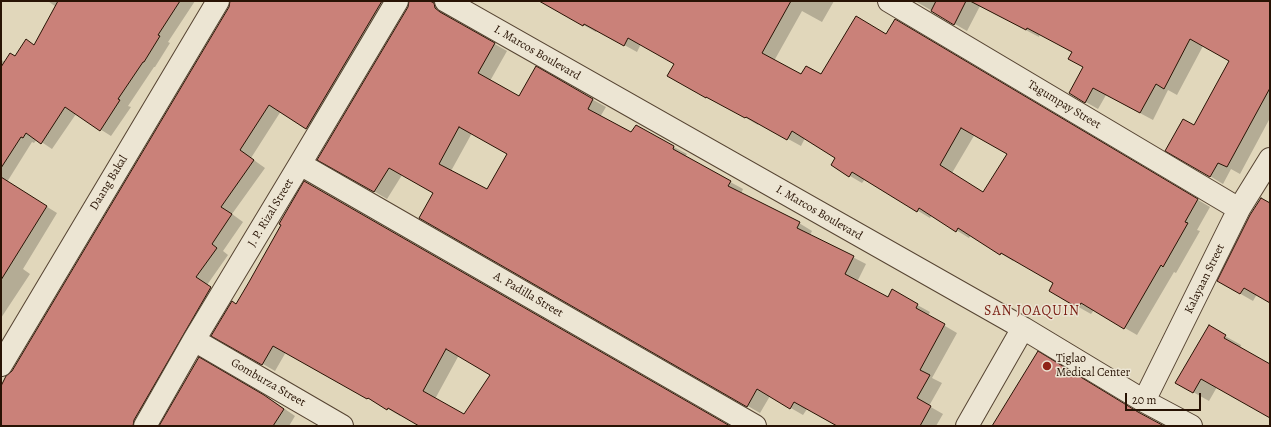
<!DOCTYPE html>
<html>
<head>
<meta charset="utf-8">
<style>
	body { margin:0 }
	#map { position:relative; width:1271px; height:427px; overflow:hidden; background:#e1d7bb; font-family:Alegreya,serif }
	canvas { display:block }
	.frame { position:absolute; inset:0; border:2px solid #281304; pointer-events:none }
	.scale { position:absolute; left:1125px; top:393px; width:76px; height:18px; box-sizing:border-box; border:2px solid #281304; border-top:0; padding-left:5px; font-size:12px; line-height:14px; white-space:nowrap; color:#281304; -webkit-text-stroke:3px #ece5d3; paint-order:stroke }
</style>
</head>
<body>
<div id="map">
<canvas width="1271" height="427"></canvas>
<div class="frame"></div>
<div class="scale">20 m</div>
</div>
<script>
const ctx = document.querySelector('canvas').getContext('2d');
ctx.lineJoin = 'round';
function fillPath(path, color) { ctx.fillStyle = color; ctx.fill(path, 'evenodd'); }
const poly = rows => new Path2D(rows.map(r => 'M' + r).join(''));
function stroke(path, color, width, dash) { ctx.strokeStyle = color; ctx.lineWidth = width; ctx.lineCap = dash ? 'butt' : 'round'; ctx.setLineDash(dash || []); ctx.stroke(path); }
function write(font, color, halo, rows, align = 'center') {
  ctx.font = font + ' Alegreya,serif'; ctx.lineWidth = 3; ctx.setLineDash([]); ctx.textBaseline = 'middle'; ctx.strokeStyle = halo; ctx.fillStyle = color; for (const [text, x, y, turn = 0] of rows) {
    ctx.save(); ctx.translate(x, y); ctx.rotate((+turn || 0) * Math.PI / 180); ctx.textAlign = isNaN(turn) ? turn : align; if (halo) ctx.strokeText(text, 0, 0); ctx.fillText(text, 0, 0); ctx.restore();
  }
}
fillPath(poly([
	[48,1,195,1,168,42,170,43,155,67,154,67,128,106,131,107,111,136,76,114,52,149,37,139,34,143,32,142,7,182,57,213,23,269,30,274,1,318,1,60,6,62,35,46,56,7],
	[231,1,398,1,318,135,281,111,251,158,265,168,232,214,243,222,223,251,228,255,207,285,222,295,146,426,1,426,1,388,13,372,230,8],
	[410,1,428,1,447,12,448,16,453,20,507,51,490,81,519,98,536,68,606,107,600,117,632,134,636,126,674,147,687,154,685,157,743,189,741,194,799,223,812,231,810,235,866,264,857,282,888,298,892,291,930,312,928,316,957,333,932,378,942,383,929,406,943,414,936,426,838,426,807,409,803,415,770,396,760,413,421,218,434,192,402,175,387,199,319,159,409,8],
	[472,133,508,154,487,190,451,171],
	[540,1,834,1,822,22,802,11,774,61,801,76,821,76,887,35,896,21,1210,207,1197,230,1200,231,1176,273,1174,272,1137,335,1094,310,1091,314,1050,291,1055,282,1014,259,1013,261,971,235,969,238,932,215,930,218,865,179,862,183,850,176,833,165,837,158,805,138,801,146,759,123,758,125,720,103,719,104,668,76,675,64,641,44,637,52,597,30,596,32],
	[975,134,1008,153,984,193,952,173],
	[915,1,1270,1,1270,118,1240,174,1231,169,1223,184,1167,150,1195,127,1230,61,1203,46,1177,95,1168,90,1153,120,1106,95,1098,109,1070,93,1084,67,1073,52,1040,34,1039,37,980,6,967,31],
	[1270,204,1270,302,1257,294,1253,301,1218,281],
	[250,282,728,426,421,426,401,414,400,416,380,404,380,405,286,352,275,371,213,335,236,305],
	[459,355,492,374,464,416,435,399],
	[1209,327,1241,345,1240,348,1270,365,1270,417,1217,387,1209,401,1177,383],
	[199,359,276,403,295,416,289,426,160,426]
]), '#0003');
const building = poly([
	[58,1,180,1,158,35,160,36,144,62,143,62,118,99,120,100,100,131,65,107,41,144,26,133,23,138,21,137,1,168,1,67,10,53,15,56,26,39,34,45,58,1],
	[230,1,382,1,306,129,269,105,240,150,254,160,221,207,232,214,212,244,217,248,196,277,211,287,134,420,133,426,1,426,1,386,6,376,12,371,229,7,230,1],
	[409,1,430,1,434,3,435,8,440,12,495,43,478,73,519,96,536,66,593,99,588,109,631,132,636,125,674,146,673,149,731,181,728,186,800,222,797,228,854,256,845,274,888,297,892,289,918,304,916,308,945,324,920,370,930,375,917,398,931,406,920,426,837,426,794,402,790,409,757,389,747,407,419,218,433,193,389,168,374,192,317,160,408,7,409,1],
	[459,127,507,154,487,189,439,164,459,127],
	[539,1,791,1,762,53,801,74,806,66,821,74,856,16,886,34,895,19,1198,199,1185,222,1188,223,1163,267,1161,265,1124,329,1081,303,1078,308,1049,291,1053,283,1001,253,1000,255,958,228,956,232,919,208,917,212,852,172,849,177,831,165,835,158,792,131,787,140,746,117,745,118,706,97,706,98,667,76,674,64,628,38,624,46,584,24,583,26,539,1],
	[961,128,1007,154,983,192,940,165,961,128],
	[936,1,966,1,954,25,931,11,936,1],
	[970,1,1270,1,1270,88,1227,167,1218,163,1210,177,1165,151,1183,119,1194,125,1229,61,1190,39,1164,89,1156,84,1140,113,1093,88,1085,103,1069,93,1083,67,1068,59,1072,52,1027,28,1026,30,970,1],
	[1,177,47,206,1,280,1,177],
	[304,181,730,426,419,426,388,408,387,410,368,398,367,399,273,346,262,365,211,336,232,301,236,304,249,282,281,225,279,224,304,181],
	[446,349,490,375,464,414,423,391,446,349],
	[1261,198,1270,203,1270,303,1244,288,1240,294,1217,281,1250,215,1261,198],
	[1209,325,1226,335,1224,338,1270,364,1270,418,1201,379,1193,393,1175,383,1209,325],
	[1038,351,1138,412,1164,426,992,426,1038,351],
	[199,357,264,395,284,409,273,426,159,426,199,357]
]);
fillPath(building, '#ca8179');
stroke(building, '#281304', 1);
const minor = poly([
	[446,1,1023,328,1144,401,1191,426],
	[889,1,1239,209],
	[300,164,755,426],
	[194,340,342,426],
	[1,365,218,1],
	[1144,401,1239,209,1270,159],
	[145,426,194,340,300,164,397,1],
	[967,426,1023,328]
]);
stroke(minor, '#564432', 24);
stroke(minor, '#ece5d3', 22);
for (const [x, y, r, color] of [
	[1047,366,5,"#8f2418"]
]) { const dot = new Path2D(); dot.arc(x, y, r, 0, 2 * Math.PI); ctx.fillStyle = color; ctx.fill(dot); stroke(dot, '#ece5d3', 1.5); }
write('12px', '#281304', '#ece5d3', [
	["I. Marcos Boulevard",537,53,30],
	["Tagumpay Street",1064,105,31],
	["Daang Bakal",109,183,-59],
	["J. P. Rizal Street",271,213,-59],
	["I. Marcos Boulevard",819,213,30],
	["Kalayaan Street",1205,279,-64],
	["A. Padilla Street",528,295,30],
	["Gomburza Street",268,383,30]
]);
write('12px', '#281304', '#ece5d3', [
	["Tiglao",1056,359],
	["Medical Center",1056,373]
], 'left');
ctx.letterSpacing = '1px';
write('14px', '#7a1f14', '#ece5d3', [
	["SAN JOAQUIN",1032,312]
]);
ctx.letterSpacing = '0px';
</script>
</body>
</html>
